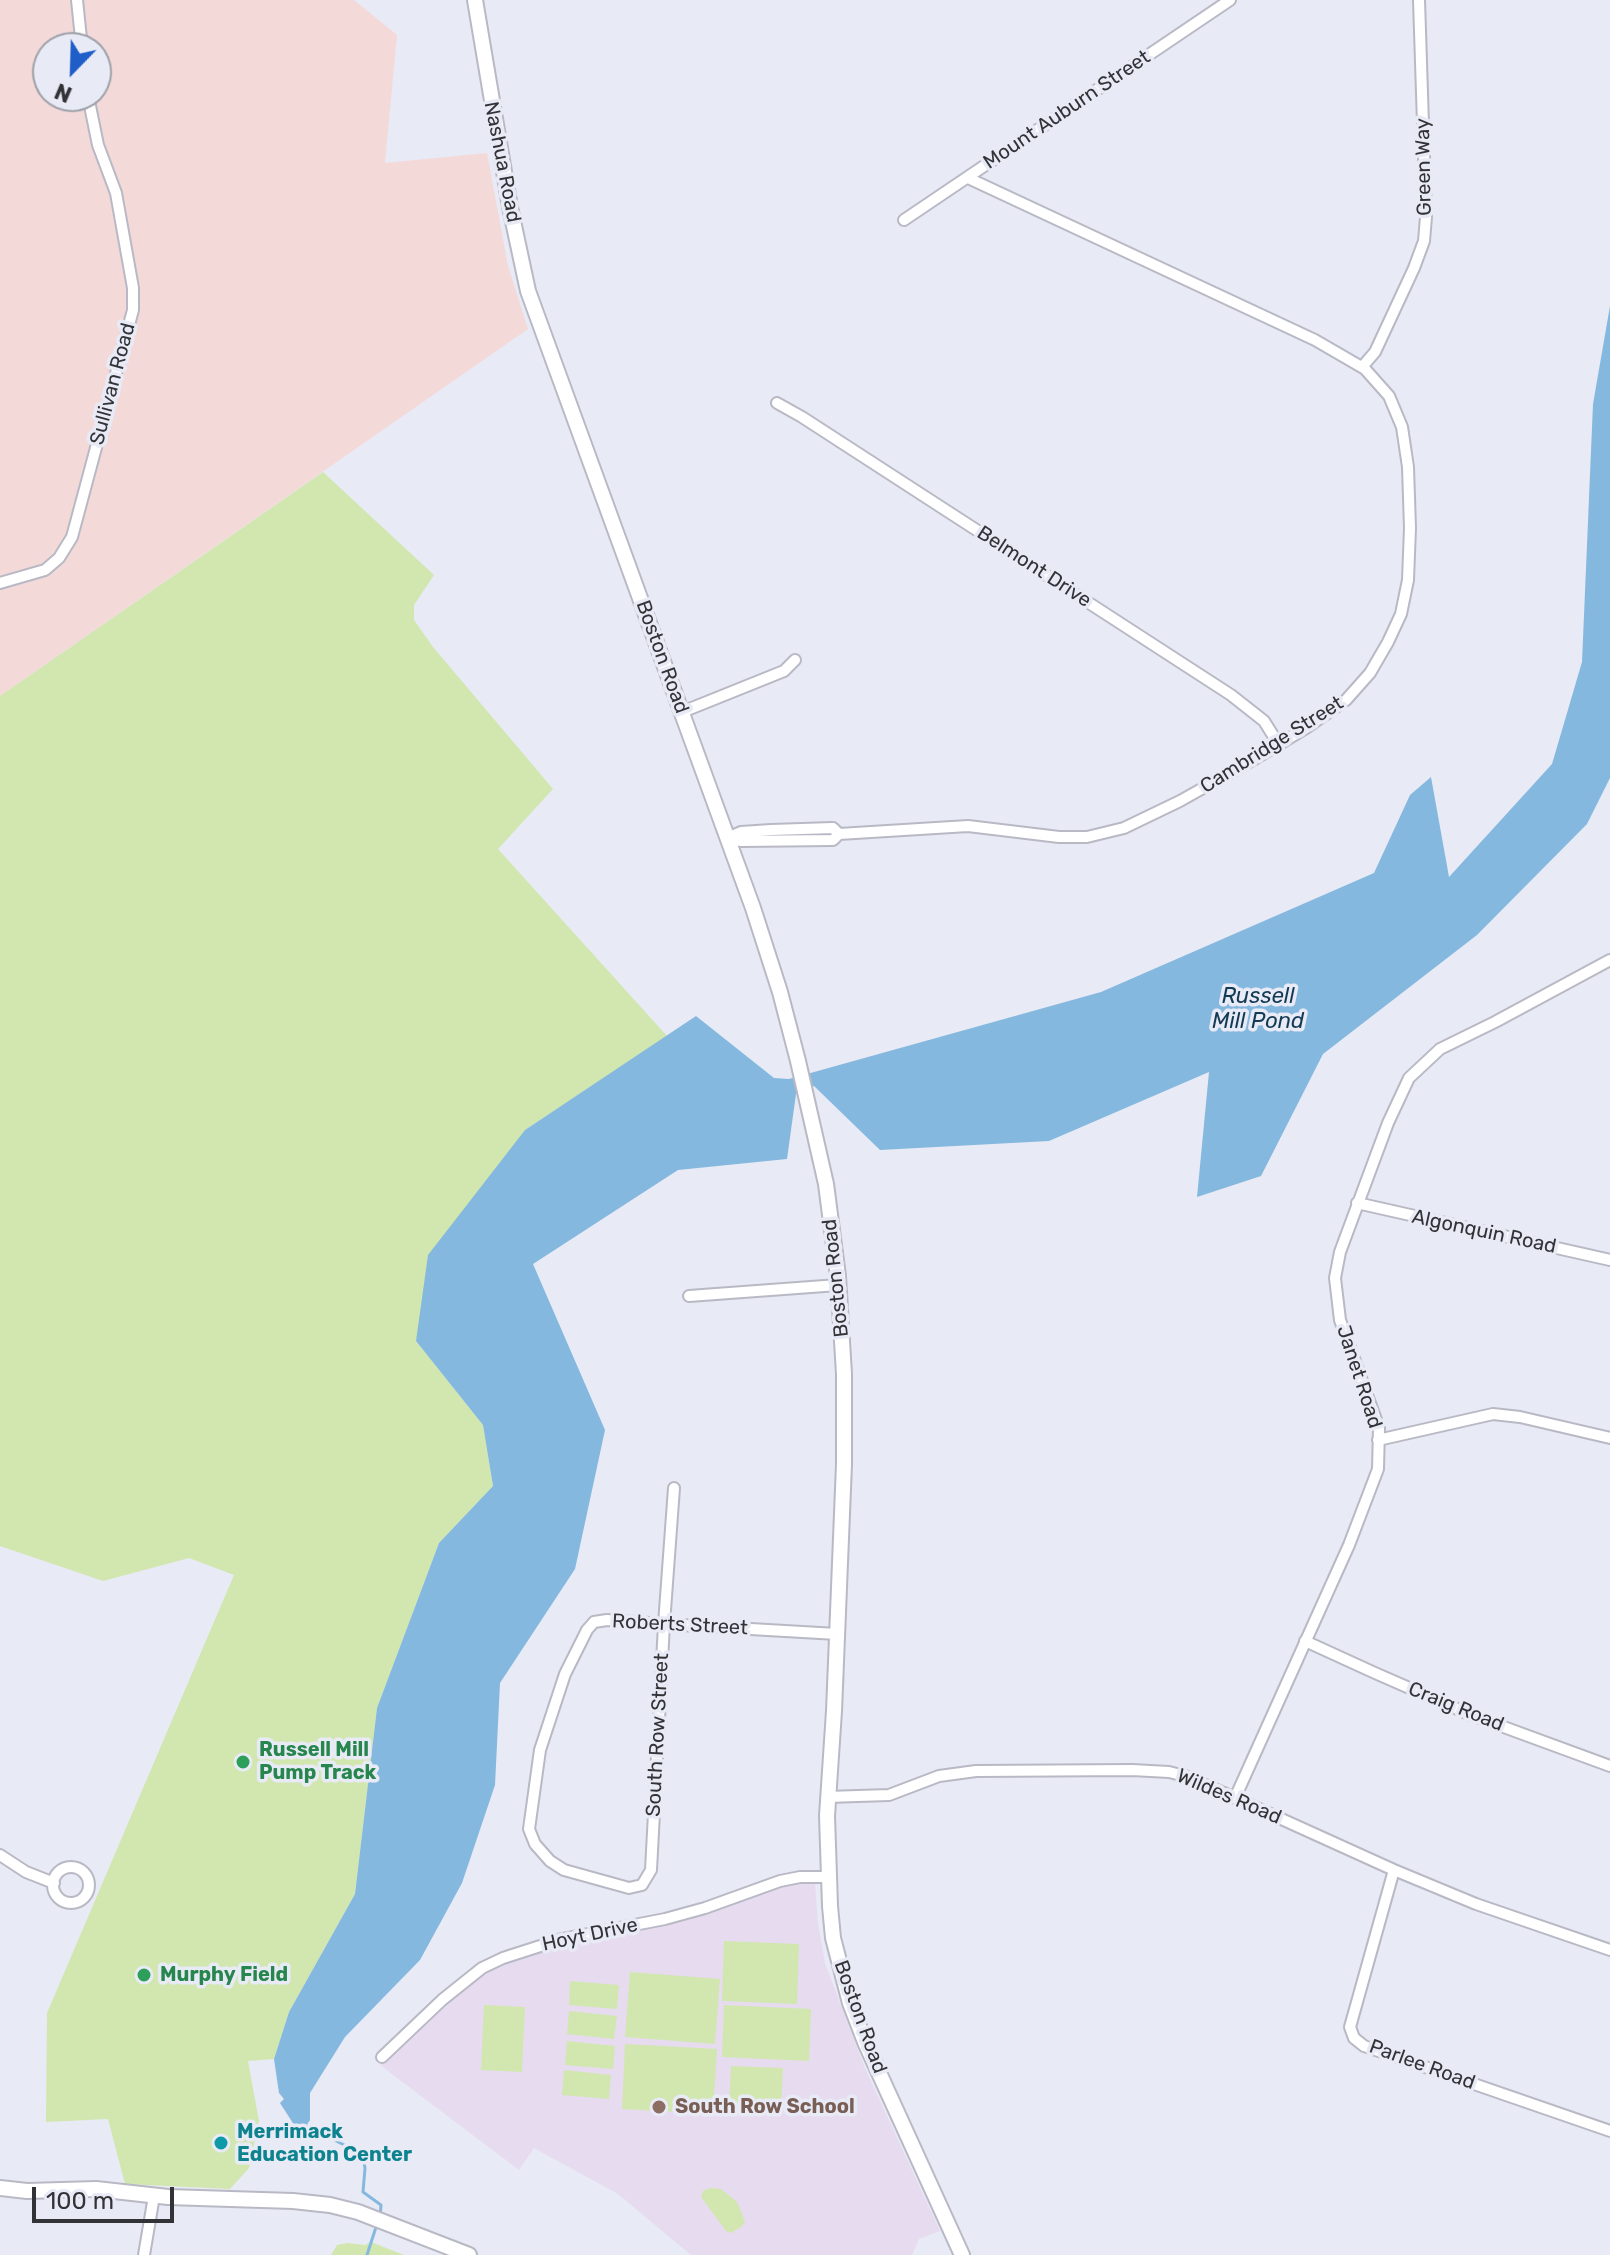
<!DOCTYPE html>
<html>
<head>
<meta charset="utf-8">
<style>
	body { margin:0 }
	#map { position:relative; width:1610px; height:2255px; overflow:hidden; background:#e8eaf5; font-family:Rubik,sans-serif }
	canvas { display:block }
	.north { position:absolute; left:32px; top:32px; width:80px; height:80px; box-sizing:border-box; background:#e8eaf5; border:2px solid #9fa1a9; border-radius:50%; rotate:203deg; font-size:22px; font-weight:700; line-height:32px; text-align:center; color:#323337 }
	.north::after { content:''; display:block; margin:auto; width:28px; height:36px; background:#1f5dc9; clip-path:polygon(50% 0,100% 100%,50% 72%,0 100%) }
	.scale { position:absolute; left:32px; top:2187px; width:142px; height:36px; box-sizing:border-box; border:4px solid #323337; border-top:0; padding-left:10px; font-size:24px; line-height:28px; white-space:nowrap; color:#323337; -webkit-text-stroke:6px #e8eaf5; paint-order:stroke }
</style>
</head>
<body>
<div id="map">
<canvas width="1610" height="2255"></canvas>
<div class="north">N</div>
<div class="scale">100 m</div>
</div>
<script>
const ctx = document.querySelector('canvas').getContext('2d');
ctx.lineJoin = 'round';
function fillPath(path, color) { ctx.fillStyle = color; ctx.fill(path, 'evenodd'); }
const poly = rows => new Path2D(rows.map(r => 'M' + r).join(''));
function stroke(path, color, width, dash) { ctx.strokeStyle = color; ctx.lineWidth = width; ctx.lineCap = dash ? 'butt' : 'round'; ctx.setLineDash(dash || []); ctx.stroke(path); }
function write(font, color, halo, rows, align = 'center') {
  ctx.font = font + ' Rubik,sans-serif'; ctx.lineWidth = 7; ctx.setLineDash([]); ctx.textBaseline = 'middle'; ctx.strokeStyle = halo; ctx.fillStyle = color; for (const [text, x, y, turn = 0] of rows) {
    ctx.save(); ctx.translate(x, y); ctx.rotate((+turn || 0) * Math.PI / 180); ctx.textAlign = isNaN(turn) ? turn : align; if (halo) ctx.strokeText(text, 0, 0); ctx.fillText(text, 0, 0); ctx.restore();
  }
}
fillPath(poly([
	[0,0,354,0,397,35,385,163,487,153,508,266,528,329,0,696],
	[48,48,96,48,96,96,48,96]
]), '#f4d9d9');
fillPath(poly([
	[791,1881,815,1883,818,1923,825,1963,864,2066,940,2231,919,2239,912,2255,691,2255,618,2194,534,2148,519,2170,380,2065,476,1979,520,1957,575,1942,709,1911]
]), '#e7dbf0');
fillPath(poly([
	[323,472,434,575,414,605,414,620,433,647,553,789,498,849,667,1036,525,1130,416,1341,483,1425,493,1486,439,1543,377,1708,355,1894,289,2012,274,2059,248,2061,259,2121,249,2168,230,2189,125,2184,108,2119,46,2122,47,2013,234,1575,189,1558,103,1581,0,1546,0,696],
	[724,1941,799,1944,797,2004,722,2001],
	[630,1972,720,1979,715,2044,625,2037],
	[570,1981,619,1985,617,2009,569,2005],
	[484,2005,525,2007,522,2072,481,2070],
	[724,2005,811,2009,809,2061,722,2057],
	[569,2011,617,2016,614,2039,567,2034],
	[567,2041,615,2046,613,2069,565,2065],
	[625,2044,717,2049,713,2114,622,2109],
	[731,2066,783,2068,781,2111,729,2109],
	[564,2070,611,2075,609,2099,562,2095],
	[710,2188,721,2189,737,2202,745,2222,741,2227,731,2233,726,2231,701,2197,703,2191],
	[371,2242,404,2255,331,2255,337,2245,347,2243,365,2245]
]), '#d1e7af');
fillPath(poly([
	[1610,306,1610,778,1587,824,1477,935,1323,1054,1261,1176,1197,1197,1209,1072,1049,1141,880,1150,814,1086,796,1094,787,1159,678,1170,533,1264,605,1430,575,1569,500,1683,495,1785,462,1883,420,1960,345,2037,310,2093,310,2120,306,2126,298,2131,280,2103,284,2099,279,2093,274,2059,289,2012,355,1894,377,1708,439,1543,493,1486,483,1425,416,1341,428,1255,525,1130,696,1016,774,1078,789,1079,1101,992,1374,873,1410,795,1431,777,1449,877,1552,764,1582,662,1593,404]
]), '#85b8df');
stroke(poly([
	[305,2125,352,2149,363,2159,365,2168,363,2192,381,2205,380,2217],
	[367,2255,377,2224]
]), '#85b8df', 3);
const street = poly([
	[77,0,82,48],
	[904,220,1230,0],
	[1362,367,1375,352,1414,268,1424,241,1426,217,1419,0],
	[777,403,802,417,1231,695,1264,721,1279,745],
	[0,583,45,570,59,558,72,537,133,310,133,288,116,193,98,145,88,96],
	[682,712,784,671,795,660],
	[727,838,741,832,771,830,833,828,839,834,968,826,1059,837,1087,837,1124,828,1180,801,1253,760,1306,728,1346,700,1370,673,1388,642,1401,614,1408,580,1410,528,1408,467,1402,427,1389,396,1365,369,1315,340,968,178],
	[727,838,741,841,833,840,839,834],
	[1357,1203,1610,1260],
	[689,1296,838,1285],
	[1378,1440,1493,1414,1520,1417,1610,1438],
	[674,1488,664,1624,651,1870,642,1885,629,1888,564,1870,550,1861,535,1844,529,1829,540,1750,565,1674,587,1630,594,1622,607,1620,664,1624,837,1634],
	[1305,1641,1375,1673,1471,1715,1610,1766],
	[827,1797,889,1795,939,1776,976,1771,1132,1770,1169,1772,1185,1776,1235,1798,1394,1870,1476,1904,1610,1950],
	[1235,1798,1349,1545,1378,1469,1379,1428,1340,1320,1335,1278,1340,1252,1388,1123,1409,1078,1440,1049,1495,1022,1610,960],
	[0,1855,26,1872,54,1883],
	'53 1885a18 18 0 1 1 36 0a18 18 0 1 1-36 0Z',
	[1394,1870,1350,2027,1354,2038,1364,2046,1610,2131],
	[382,2057,442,2000,482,1968,503,1958,562,1939,665,1919,705,1908,780,1881,800,1877,828,1877],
	[144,2255,154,2196]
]);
const secondary = poly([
	[475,0,510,207,528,291,753,908,780,992,798,1061,826,1184,838,1276,844,1374,844,1464,834,1711,827,1816,830,1906,833,1938,850,2003,865,2042,962,2255],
	[0,2188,27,2191,96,2189,168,2197,293,2201,330,2205,358,2212,469,2255]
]);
stroke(street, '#b8b9c4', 14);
stroke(secondary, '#b8b9c4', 18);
stroke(street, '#fff', 10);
stroke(secondary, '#fff', 14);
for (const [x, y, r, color] of [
	[243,1762,8,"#2e9e5b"],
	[144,1975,8,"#2e9e5b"],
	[659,2107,8,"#8d6e63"],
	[221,2143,8,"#0f9aa8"]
]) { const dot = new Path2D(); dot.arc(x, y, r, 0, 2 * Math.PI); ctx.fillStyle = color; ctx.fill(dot); stroke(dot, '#e8eaf5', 3); }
write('20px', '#323337', '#e8eaf5', [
	["Mount Auburn Street",1067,110,-34],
	["Nashua Road",502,162,79],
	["Green Way",1424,167,-91],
	["Sullivan Road",113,384,-75],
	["Belmont Drive",1034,567,33],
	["Boston Road",662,657,70],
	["Cambridge Street",1272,745,-32],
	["Algonquin Road",1484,1232,12],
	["Boston Road",836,1278,-96],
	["Janet Road",1359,1377,72],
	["Roberts Street",680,1625,3],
	["Craig Road",1456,1707,22],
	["South Row Street",658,1735,-87],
	["Wildes Road",1229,1797,23],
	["Hoyt Drive",590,1935,-12],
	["Boston Road",860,2017,70],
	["Parlee Road",1422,2065,20]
]);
write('bold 20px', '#27864d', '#e8eaf5', [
	["Russell Mill",259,1750],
	["Pump Track",259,1773],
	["Murphy Field",160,1975]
], 'left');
write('bold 20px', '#785e54', '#e8eaf5', [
	["South Row School",675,2107]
], 'left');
write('bold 20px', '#0d838f', '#e8eaf5', [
	["Merrimack",237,2132],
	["Education Center",237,2155]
], 'left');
write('italic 22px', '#123a55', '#e8eaf5', [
	["Russell",1258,997],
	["Mill Pond",1258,1022]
]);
</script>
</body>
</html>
